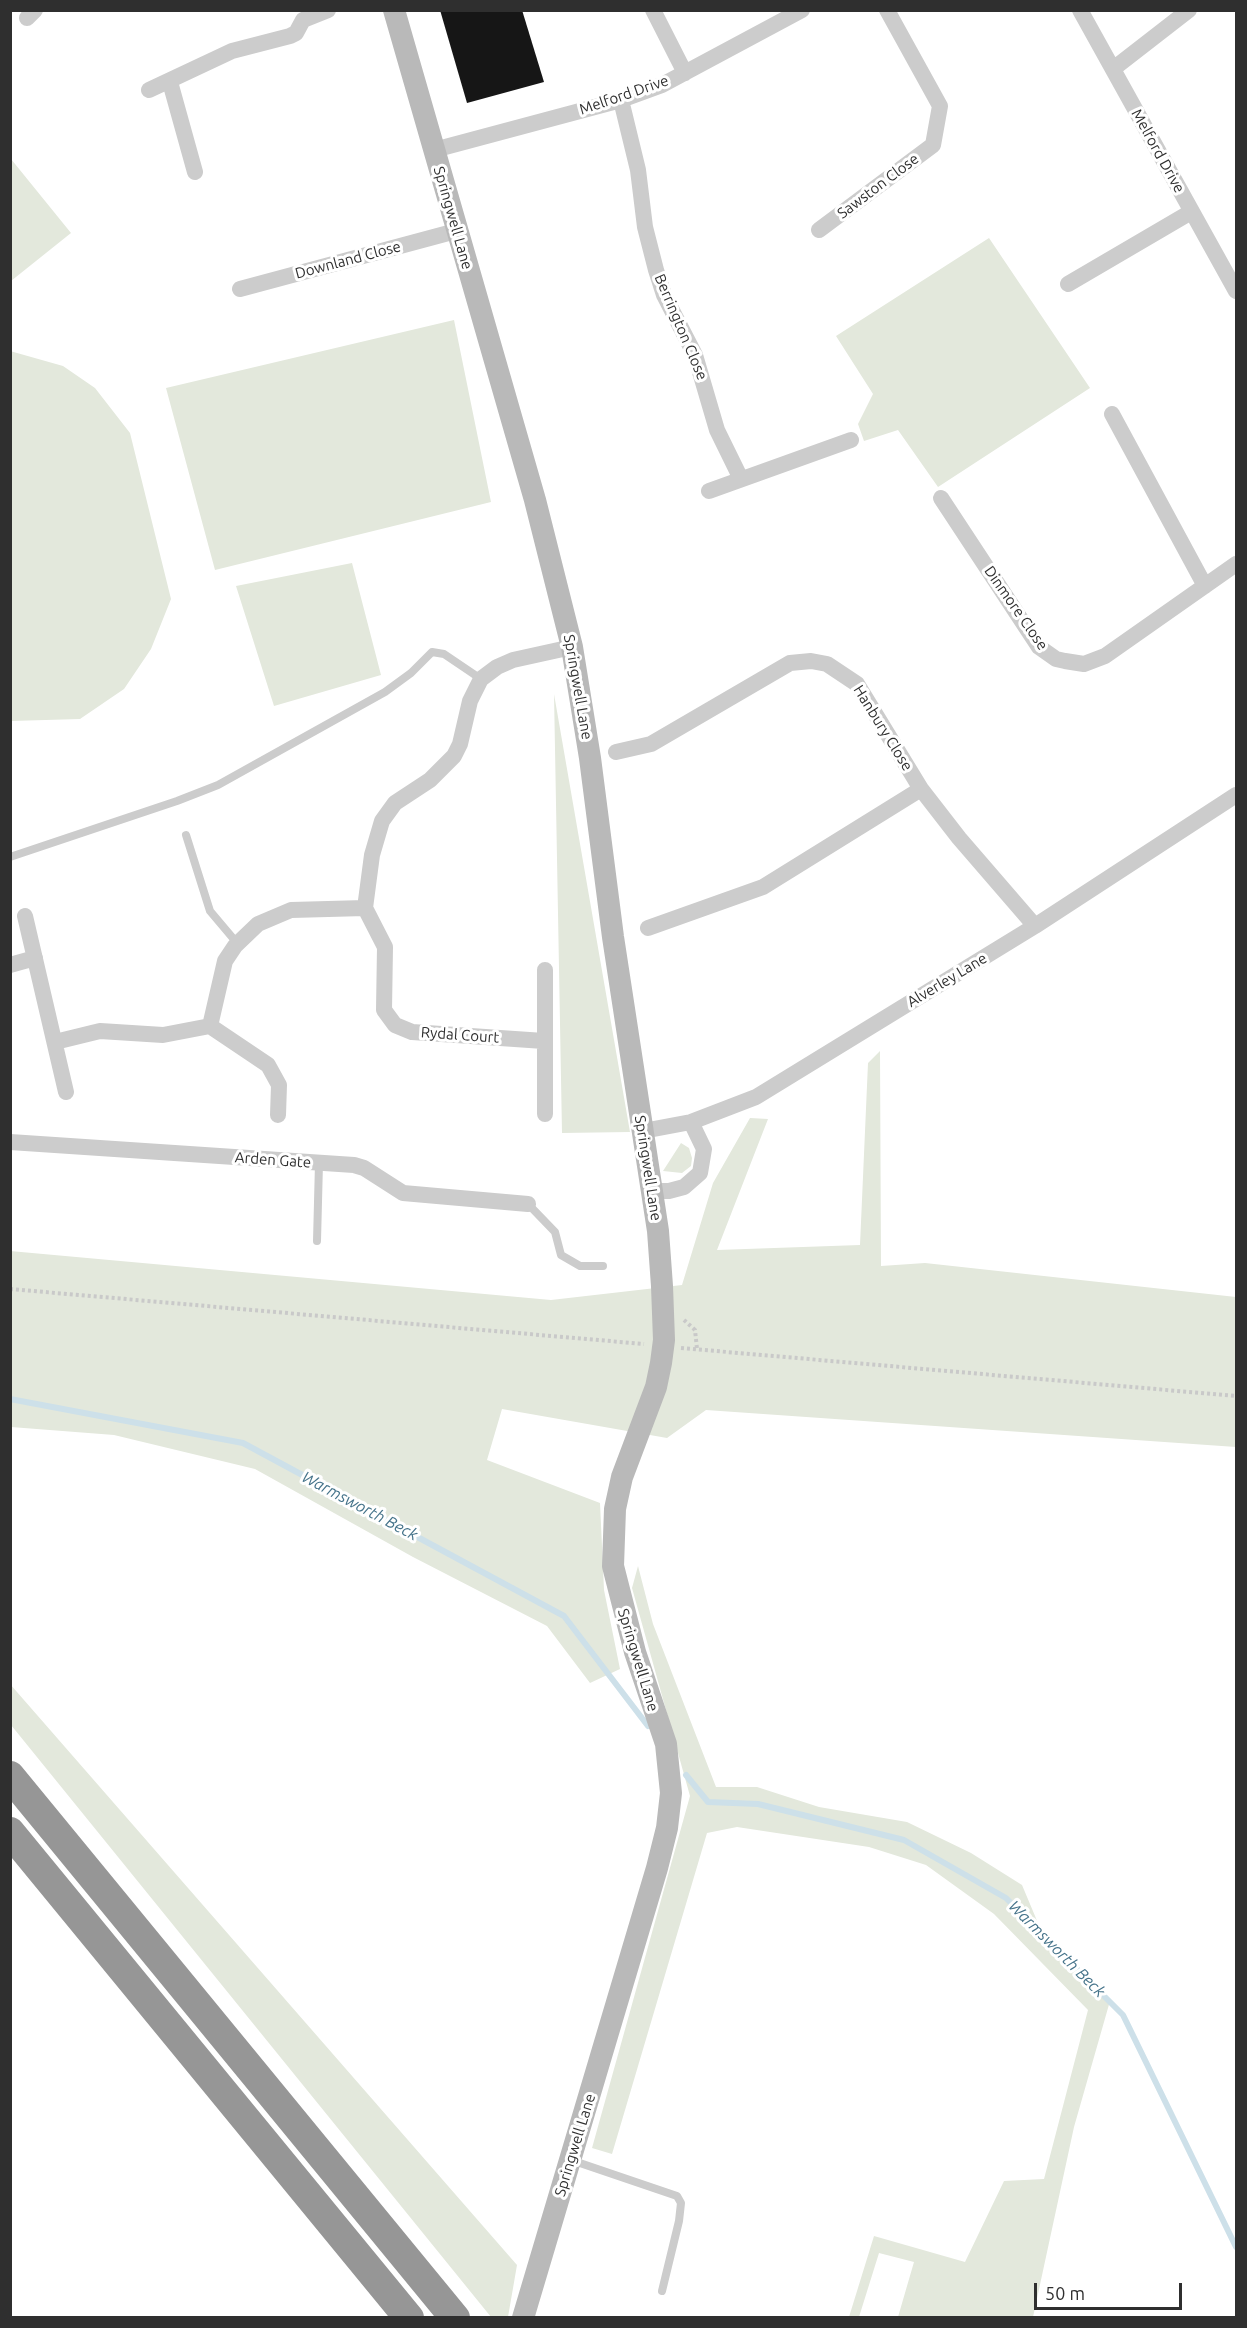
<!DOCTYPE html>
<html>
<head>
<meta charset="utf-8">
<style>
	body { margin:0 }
	#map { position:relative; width:1247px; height:2328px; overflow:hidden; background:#fff; font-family:Ubuntu,sans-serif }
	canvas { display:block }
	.frame { position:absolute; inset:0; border:12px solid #2f2f2f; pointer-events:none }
	.scale { position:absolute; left:1034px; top:2283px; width:148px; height:27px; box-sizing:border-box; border:3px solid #2f2f2f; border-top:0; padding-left:8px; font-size:18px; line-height:21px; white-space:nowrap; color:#2f2f2f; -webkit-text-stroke:4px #fff; paint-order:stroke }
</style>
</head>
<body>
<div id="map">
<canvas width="1247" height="2328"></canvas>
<div class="frame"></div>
<div class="scale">50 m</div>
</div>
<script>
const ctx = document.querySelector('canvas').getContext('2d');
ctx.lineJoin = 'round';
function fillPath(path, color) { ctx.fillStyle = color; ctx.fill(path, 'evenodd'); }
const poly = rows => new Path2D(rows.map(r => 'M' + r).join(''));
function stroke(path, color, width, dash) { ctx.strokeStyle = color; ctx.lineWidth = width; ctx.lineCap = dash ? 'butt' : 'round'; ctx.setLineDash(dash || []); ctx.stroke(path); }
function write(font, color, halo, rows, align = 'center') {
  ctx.font = font + ' Ubuntu,sans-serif'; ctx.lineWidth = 6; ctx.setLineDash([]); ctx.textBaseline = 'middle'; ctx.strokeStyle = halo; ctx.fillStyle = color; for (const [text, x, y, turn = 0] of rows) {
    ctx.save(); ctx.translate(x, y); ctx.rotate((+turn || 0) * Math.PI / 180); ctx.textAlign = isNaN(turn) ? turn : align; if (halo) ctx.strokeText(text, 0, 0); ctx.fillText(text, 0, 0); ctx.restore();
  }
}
fillPath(poly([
	[11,159,71,233,11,281,10,281],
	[989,238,1090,388,938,487,898,430,864,441,858,424,873,394,836,336],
	[454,320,491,502,215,570,166,388],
	[10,351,63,366,95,388,130,433,171,599,151,649,124,689,80,719,11,721],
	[352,563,381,675,274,706,236,586],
	[554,694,630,1132,562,1133],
	[880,1051,881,1266,925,1263,1236,1297,1236,1447,706,1410,667,1438,502,1409,487,1460,600,1503,604,1590,620,1669,590,1683,547,1626,413,1557,255,1469,114,1435,11,1427,10,1251,551,1300,682,1285,713,1183,750,1118,768,1119,717,1250,860,1245,868,1063],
	[681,1143,689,1148,692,1158,691,1166,682,1173,663,1171],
	[638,1566,653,1624,716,1787,757,1787,819,1807,907,1822,971,1853,1022,1885,1043,1935,1110,2001,1074,2127,1033,2317,898,2317,914,2262,879,2253,859,2317,849,2317,874,2236,965,2262,1004,2181,1044,2179,1088,2010,994,1914,926,1865,869,1847,737,1827,707,1833,612,2154,592,2148,690,1796,632,1588],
	[10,1684,517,2265,508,2317,491,2317,11,1725]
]), '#e3e8dc');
stroke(poly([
	[10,1399,243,1443,564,1616,648,1726],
	[686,1775,708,1802,758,1804,904,1840,1006,1898,1123,2015,1236,2247]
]), '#cde0e9', 6);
fillPath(poly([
	[440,10,522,10,544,82,467,103]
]), '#161616');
stroke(poly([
	[10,1289,644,1344],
	[684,1320,695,1330,697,1349],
	[681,1348,1236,1396]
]), '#c9c9c9', 4, [3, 3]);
stroke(poly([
	[186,835,210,911,237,943],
	[10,857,177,801,218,785,385,692,411,673,432,652,444,654,481,679],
	[528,1204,555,1232,561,1255,580,1266,603,1266],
	[317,1241,319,1163],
	[571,2160,677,2196,681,2203,679,2221,662,2291]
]), '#ccc', 8);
stroke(poly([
	[653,10,685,73],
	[1080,10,1236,291],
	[27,18,35,10],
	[1113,69,1189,10],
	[170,82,195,172],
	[149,90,232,51,290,36,296,33,303,20,328,10],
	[621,100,638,170,645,227,656,270,664,295,695,355,717,430,741,479],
	[434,150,621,100,662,85,802,10],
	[819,230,933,145,940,106,887,10],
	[1068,284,1191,212],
	[240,289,456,231],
	[1112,414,1205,586],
	[709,491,851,440],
	[941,498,1039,647,1056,659,1065,661,1084,664,1105,656,1236,564],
	[616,752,651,744,790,663,811,661,827,664,857,684,921,789,959,838,1035,926],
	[365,908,385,947,384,1010,395,1025,412,1032,544,1041],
	[25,916,66,1092],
	[648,928,763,887,921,789],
	[10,965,35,958],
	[210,1026,225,961,235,946,258,924,291,910,365,908,372,855,382,821,395,803,430,780,454,756,460,744,470,701,481,679,497,667,513,660,572,647],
	[55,1042,100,1031,163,1035,210,1026,268,1065,279,1085,278,1115],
	[545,1114,545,970],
	[643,1131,691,1122,756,1097,1035,926,1236,795],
	[10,1142,354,1165,364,1168,403,1193,528,1204],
	[652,1191,669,1191,684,1187,700,1173,704,1149,691,1122]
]), '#ccc', 16);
stroke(poly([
	[394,10,535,500,572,647,590,758,613,937,658,1231,662,1286,664,1340,661,1363,656,1387,622,1477,615,1509,613,1566,635,1652,666,1744,671,1793,667,1828,657,1868,523,2318]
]), '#b9b9b9', 22);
stroke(poly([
	[10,1776,455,2318],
	[10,1832,409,2318]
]), '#969696', 30);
write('15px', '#2f2f2f', '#fff', [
	["Melford Drive",624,95,-19],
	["Melford Drive",1158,151,61],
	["Sawston Close",878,186,-37],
	["Springwell Lane",453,218,74],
	["Downland Close",348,260,-15],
	["Berrington Close",681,327,67],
	["Dinmore Close",1016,608,55],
	["Springwell Lane",578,687,80],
	["Hanbury Close",883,728,58],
	["Alverley Lane",947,980,-31],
	["Rydal Court",460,1035,4],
	["Arden Gate",273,1160,4],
	["Springwell Lane",648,1168,81],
	["Springwell Lane",638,1660,73],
	["Springwell Lane",575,2145,-73]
]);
write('italic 16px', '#45738a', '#fff', [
	["Warmsworth Beck",360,1506,28],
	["Warmsworth Beck",1057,1949,45]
]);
</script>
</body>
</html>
